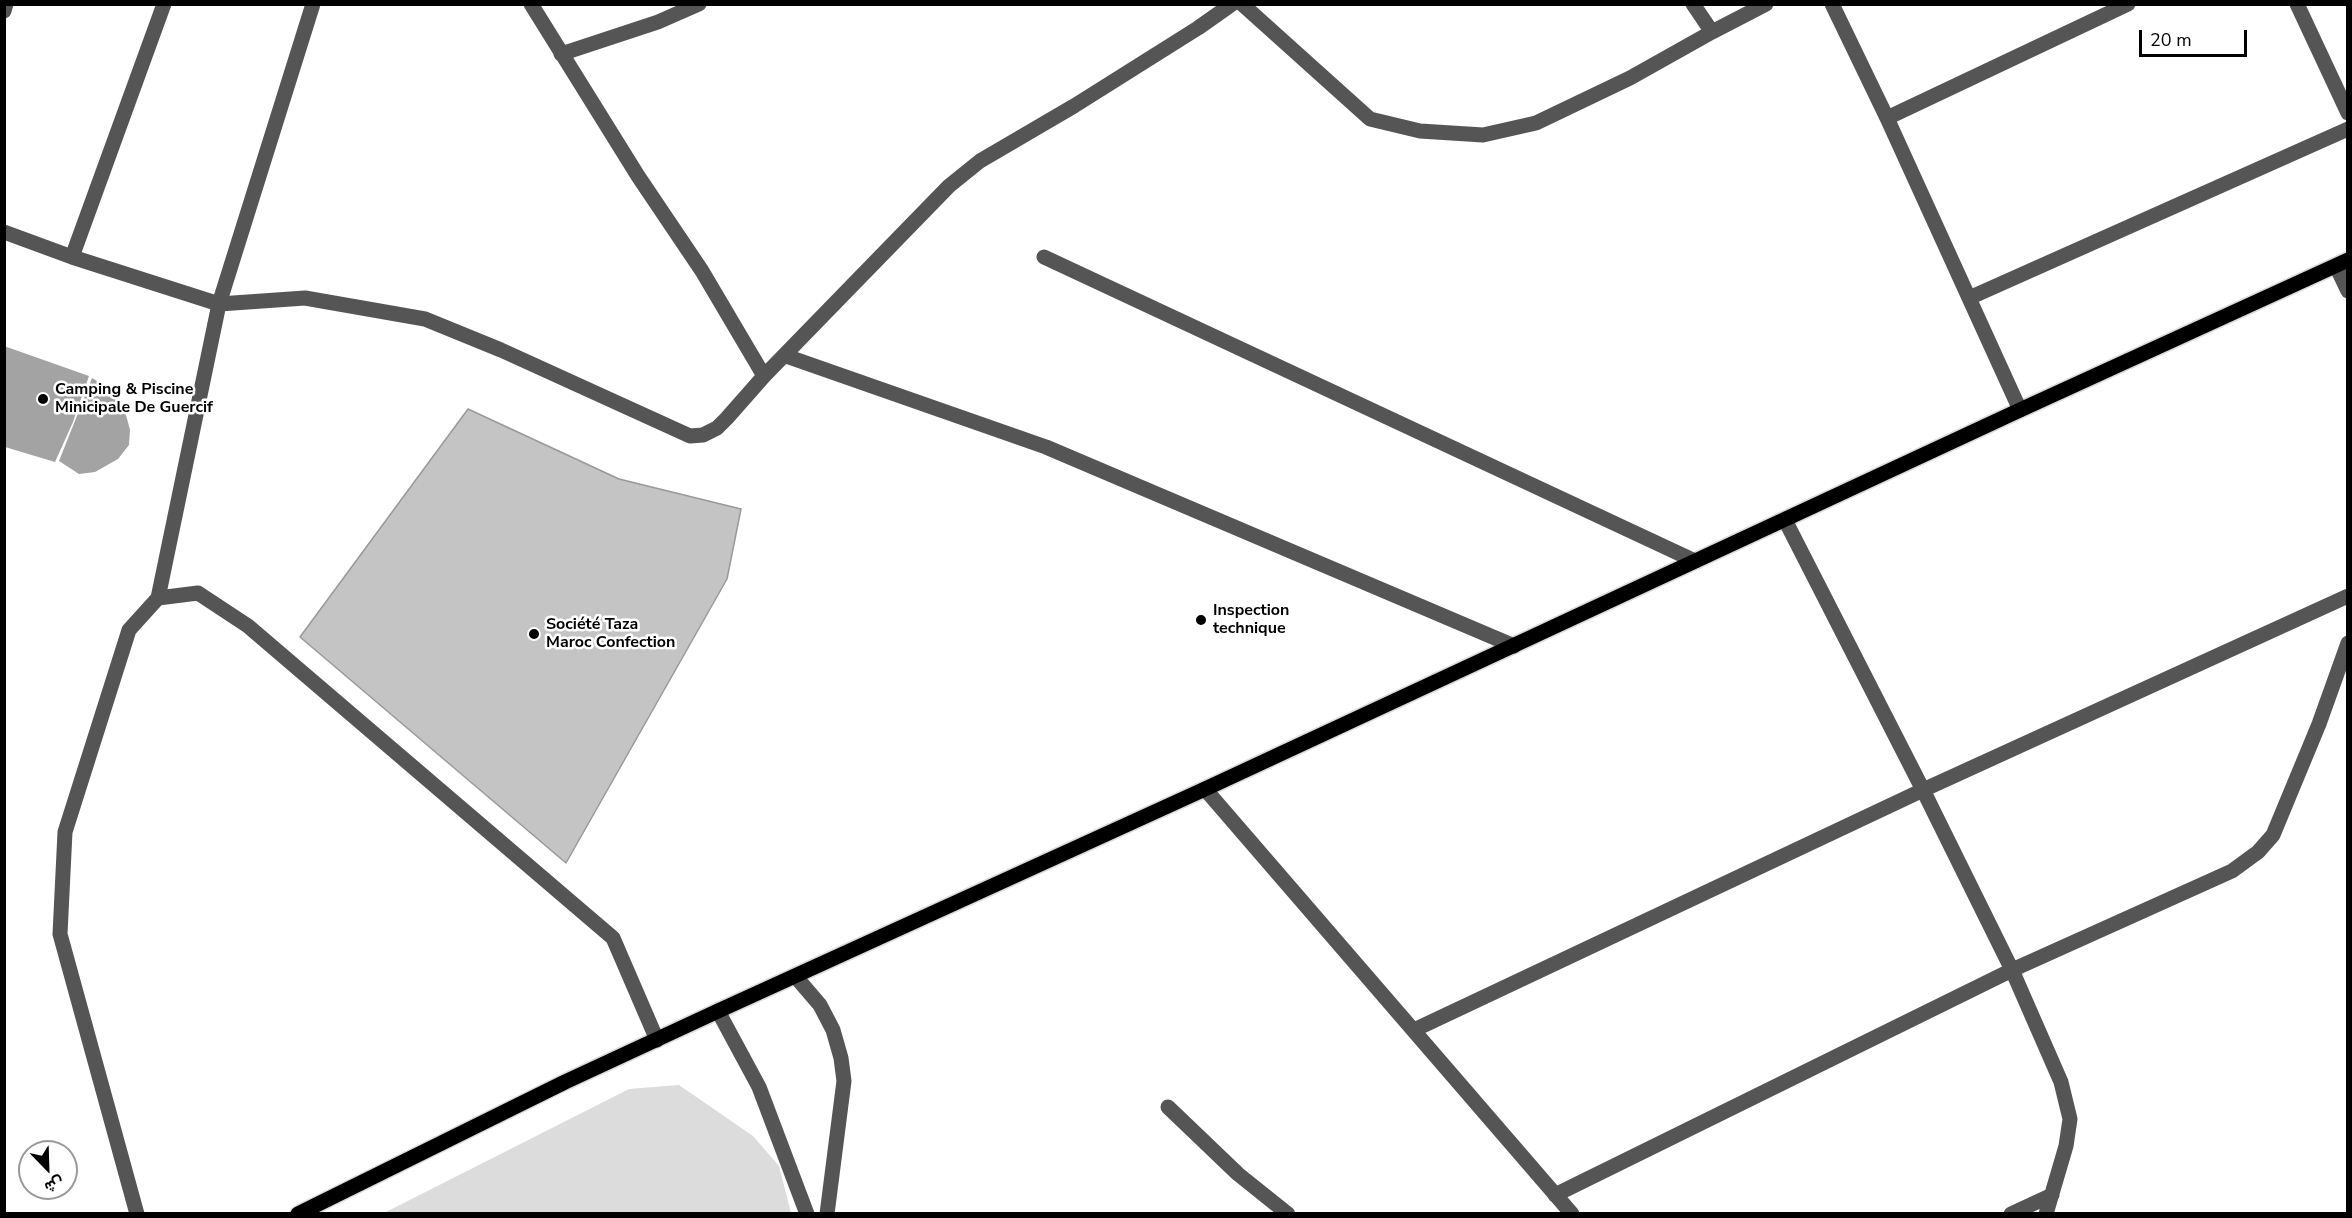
<!DOCTYPE html>
<html>
<head>
<meta charset="utf-8">
<style>
	body { margin:0 }
	#map { position:relative; width:2352px; height:1218px; overflow:hidden; background:#fff; font-family:"Nunito Sans",Vazirmatn,sans-serif }
	canvas { display:block }
	.frame { position:absolute; inset:0; border:6px solid #000; pointer-events:none }
	.north { position:absolute; left:18px; top:1140px; width:60px; height:60px; box-sizing:border-box; background:#fff; border:2px solid #999; border-radius:50%; rotate:157deg; font-size:16px; font-weight:700; line-height:24px; text-align:center; color:#000 }
	.north::after { content:''; display:block; margin:auto; width:21px; height:27px; background:#000; clip-path:polygon(50% 0,100% 100%,50% 72%,0 100%) }
	.scale { position:absolute; left:2139px; top:30px; width:108px; height:27px; box-sizing:border-box; border:3px solid #000; border-top:0; padding-left:8px; font-size:18px; line-height:21px; white-space:nowrap; color:#000; -webkit-text-stroke:4px #fff; paint-order:stroke }
</style>
</head>
<body>
<div id="map">
<canvas width="2352" height="1218"></canvas>
<div class="frame"></div>
<div class="north">ش</div>
<div class="scale">20 m</div>
</div>
<script>
const ctx = document.querySelector('canvas').getContext('2d');
ctx.lineJoin = 'round';
function fillPath(path, color) { ctx.fillStyle = color; ctx.fill(path, 'evenodd'); }
const poly = rows => new Path2D(rows.map(r => 'M' + r).join(''));
function stroke(path, color, width, dash) { ctx.strokeStyle = color; ctx.lineWidth = width; ctx.lineCap = dash ? 'butt' : 'round'; ctx.setLineDash(dash || []); ctx.stroke(path); }
function write(font, color, halo, rows, align = 'center') {
  ctx.font = font + ' "Nunito Sans",sans-serif'; ctx.lineWidth = 5; ctx.setLineDash([]); ctx.textBaseline = 'middle'; ctx.strokeStyle = halo; ctx.fillStyle = color; for (const [text, x, y, turn = 0] of rows) {
    ctx.save(); ctx.translate(x, y); ctx.rotate((+turn || 0) * Math.PI / 180); ctx.textAlign = isNaN(turn) ? turn : align; if (halo) ctx.strokeText(text, 0, 0); ctx.fillText(text, 0, 0); ctx.restore();
  }
}
fillPath(poly([
	[679,1085,753,1136,779,1166,791,1213,384,1213,629,1089]
]), '#dcdcdc');
fillPath(poly([
	[4,346,89,376,73,422,55,462,5,447],
	[92,378,107,387,126,415,130,430,129,445,118,459,95,472,79,474,59,461]
]), '#a3a3a3');
const building = poly([
	[468,409,619,479,741,509,727,579,566,863,300,637,468,409]
]);
fillPath(building, '#c4c4c4');
stroke(building, '#999', 1.5);
const major = poly([
	[298,1214,565,1082,718,1011,1205,789,2020,410,2348,260]
]);
stroke(major, '#dbdbdb', 18);
stroke(poly([
	[531,4,638,176,702,271,764,376],
	[1242,4,1370,119,1420,131,1483,135,1536,123,1630,78,1712,32,1766,4],
	[1693,4,1712,32],
	[1832,4,1887,118,2020,410],
	[2297,4,2348,113],
	[4,11,6,4],
	[561,54,658,22,699,4],
	[1887,118,2128,4],
	[4,232,72,257,219,304,305,298,425,319,501,350,690,436,703,435,717,428,727,418,764,376,949,186,980,161,1074,106,1198,28,1232,4],
	[72,257,164,4],
	[1044,257,1695,561],
	[2336,266,2348,291],
	[1969,298,2348,129],
	[786,356,1046,447,1514,646],
	[1785,520,1923,790,2012,970,2061,1082,2070,1119,2066,1146,2046,1214],
	[158,598,219,304,313,4],
	[1205,789,1572,1214],
	[796,977,820,1005,833,1030,841,1058,844,1081,827,1214],
	[718,1011,759,1087,807,1214],
	[1414,1030,1923,790,2348,596],
	[1168,1107,1238,1174,1288,1214],
	[1555,1195,2012,970,2232,871,2258,852,2273,835,2319,724,2348,643],
	[137,1214,60,934,65,832,129,630,158,598,198,593,248,626,613,938,657,1040],
	[2011,1214,2052,1195]
]), '#555', 15);
stroke(major, '#000', 15);
for (const [x, y, r, color] of [
	[43,399,6,"#000"],
	[1201,620,6,"#000"],
	[534,634,6,"#000"]
]) { const dot = new Path2D(); dot.arc(x, y, r, 0, 2 * Math.PI); ctx.fillStyle = color; ctx.fill(dot); stroke(dot, '#fff', 2); }
write('bold 16px', '#000', '#fff', [
	["Camping & Piscine",55,390],
	["Minicipale De Guercif",55,408],
	["Inspection",1213,611],
	["technique",1213,629],
	["Société Taza",546,625],
	["Maroc Confection",546,643]
], 'left');
</script>
</body>
</html>
